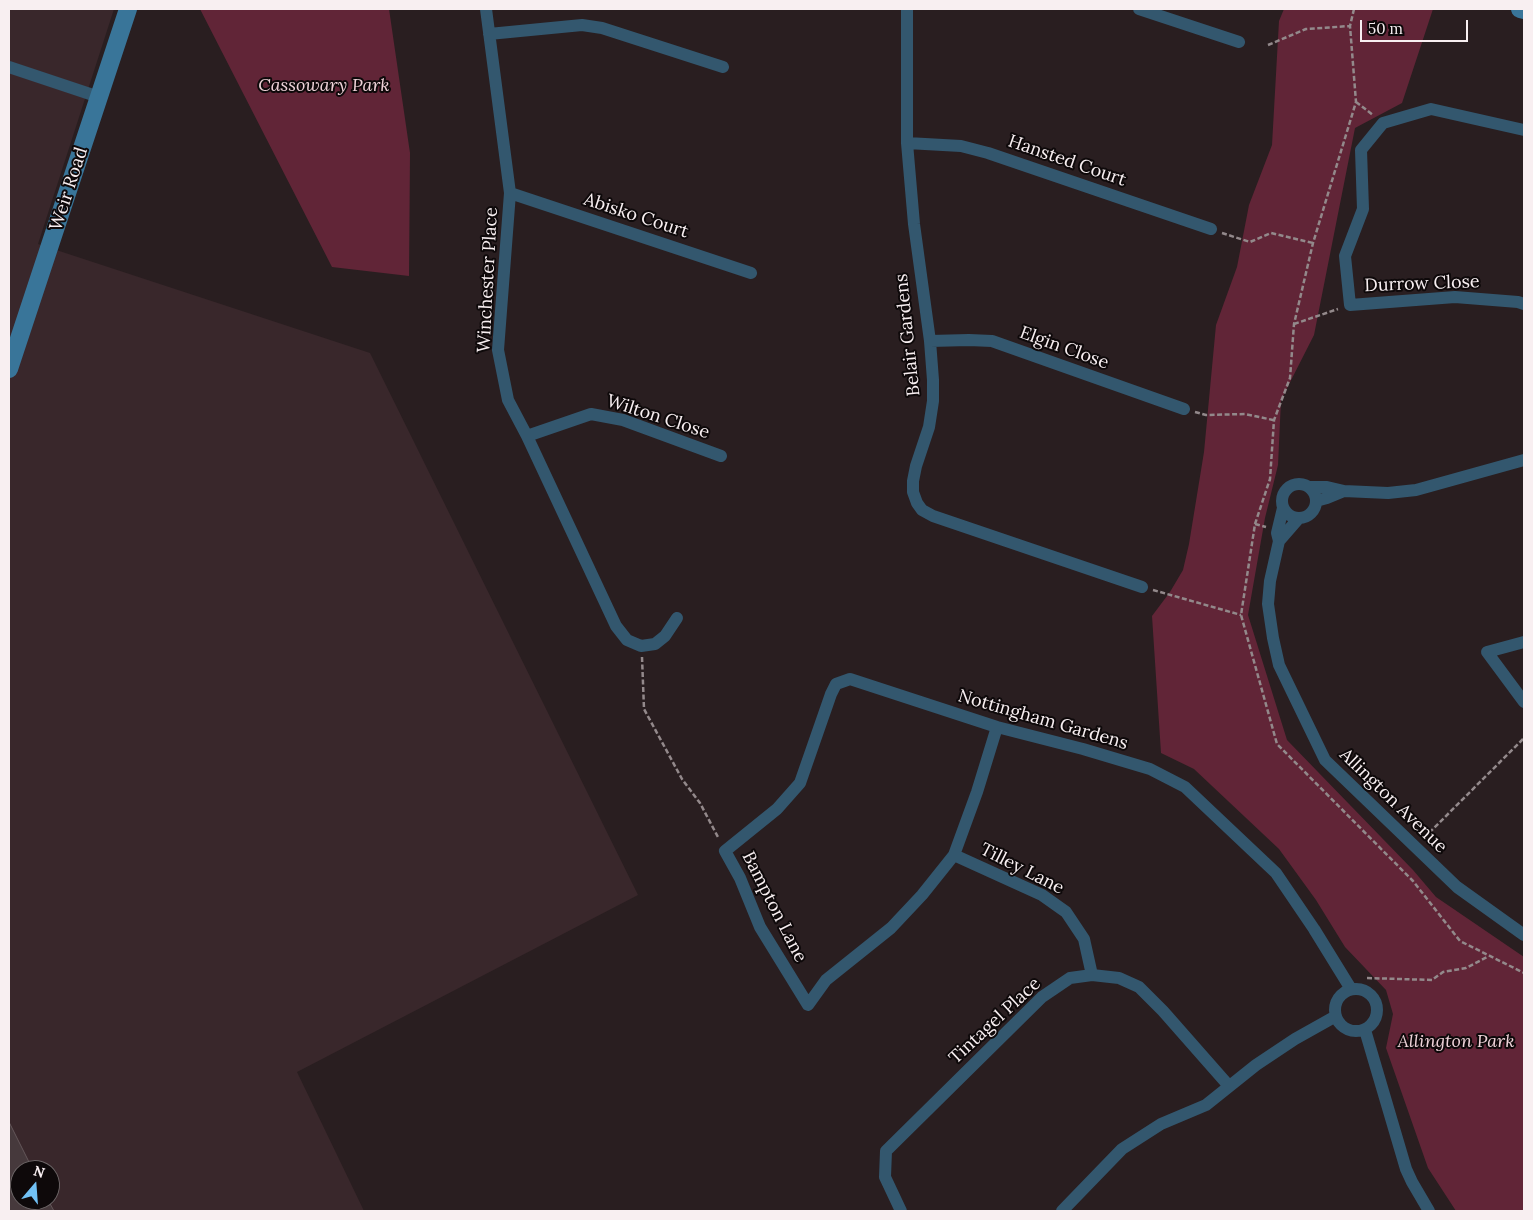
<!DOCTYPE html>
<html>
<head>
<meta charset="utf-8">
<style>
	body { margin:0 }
	#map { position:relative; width:1533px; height:1220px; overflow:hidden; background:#291e20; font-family:Lora,serif }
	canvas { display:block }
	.frame { position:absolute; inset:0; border:10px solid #f8eff1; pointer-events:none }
	.north { position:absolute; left:10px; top:1160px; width:50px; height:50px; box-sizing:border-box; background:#0e090a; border:1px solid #6c6566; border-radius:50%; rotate:18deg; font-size:14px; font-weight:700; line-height:20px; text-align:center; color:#f8eff1 }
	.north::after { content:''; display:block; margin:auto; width:18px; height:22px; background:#71c1f5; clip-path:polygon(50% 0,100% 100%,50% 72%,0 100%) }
	.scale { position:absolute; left:1360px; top:20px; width:108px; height:22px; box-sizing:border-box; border:2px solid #f8eff1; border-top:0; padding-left:6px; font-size:15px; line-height:18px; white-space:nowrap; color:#f8eff1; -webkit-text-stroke:4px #0e090a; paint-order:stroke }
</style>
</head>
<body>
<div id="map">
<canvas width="1533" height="1220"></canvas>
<div class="frame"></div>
<div class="north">N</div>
<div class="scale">50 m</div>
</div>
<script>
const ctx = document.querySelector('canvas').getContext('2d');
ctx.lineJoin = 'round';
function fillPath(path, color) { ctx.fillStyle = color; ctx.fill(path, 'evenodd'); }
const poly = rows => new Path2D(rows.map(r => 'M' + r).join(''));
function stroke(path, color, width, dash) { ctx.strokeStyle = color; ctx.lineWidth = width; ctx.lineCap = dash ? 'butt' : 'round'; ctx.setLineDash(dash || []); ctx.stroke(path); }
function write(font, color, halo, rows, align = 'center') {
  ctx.font = font + ' Lora,serif'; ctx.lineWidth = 4; ctx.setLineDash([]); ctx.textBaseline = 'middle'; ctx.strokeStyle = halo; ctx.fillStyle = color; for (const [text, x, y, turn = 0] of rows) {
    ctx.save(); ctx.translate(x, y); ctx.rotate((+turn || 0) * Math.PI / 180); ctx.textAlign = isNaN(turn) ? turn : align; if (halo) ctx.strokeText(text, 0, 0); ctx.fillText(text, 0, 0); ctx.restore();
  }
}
fillPath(poly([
	[9,9,114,9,38,244,370,353,638,895,297,1072,364,1211,9,1211],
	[20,1170,50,1170,50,1200,20,1200]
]), '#39272b');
fillPath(poly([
	[200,9,389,9,410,153,409,276,332,267],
	[1284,9,1433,9,1402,103,1355,128,1314,335,1281,400,1278,465,1265,518,1248,615,1287,740,1413,870,1436,897,1524,957,1524,1211,1456,1211,1428,1168,1386,1048,1393,1014,1386,990,1345,947,1316,900,1279,849,1194,769,1161,753,1152,616,1170,592,1183,570,1189,544,1204,452,1216,325,1237,267,1249,205,1272,145,1279,21]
]), '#612537');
const building = poly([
	[9,1122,33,1170,20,1170,20,1182,9,1188,9,1122],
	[20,1182,20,1200,48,1200,54,1211,9,1211,9,1188,20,1182]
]);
fillPath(building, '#46393c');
stroke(building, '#645659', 1);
stroke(poly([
	[1354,9,1350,26,1356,102,1313,243,1294,324,1290,378,1274,420,1270,479,1255,524,1241,615,1277,744,1413,881,1460,941,1524,973],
	[1268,45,1306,29,1350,26],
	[1356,102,1373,115],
	[1222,233,1250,242,1271,233,1313,243],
	[1294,324,1338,309],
	[1195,412,1206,415,1245,414,1273,420],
	[1255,524,1266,527],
	[1153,590,1241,615],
	[642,657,644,709,682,779,700,803,719,839],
	[1424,838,1524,738],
	[1367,978,1432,980,1443,972,1466,968,1487,957]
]), '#93898b', 2.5, [5, 2.5]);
stroke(poly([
	[486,9,510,193,498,350,508,400,527,436,616,626,627,640,641,646,655,644,665,636,677,618],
	[907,9,907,143,914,224,930,341,933,380,933,401,929,427,916,466,913,481,913,492,917,503,922,510,933,516,1142,587],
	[1139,9,1239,42],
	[489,34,582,25,602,28,723,67],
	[9,67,99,97],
	[1524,130,1431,109,1383,123,1361,150,1363,209,1345,256,1350,305,1455,297,1518,302,1524,304],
	[907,143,961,146,988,153,1211,229],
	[510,193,751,273],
	[930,341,969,340,992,341,1184,409],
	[527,436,591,414,623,420,721,456],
	'1282 501a17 17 0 1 1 34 0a17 17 0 1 1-34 0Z',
	[1309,487,1327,487,1344,491,1388,493,1416,490,1524,460],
	[1316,501,1327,498,1344,491],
	[1283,508,1277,533,1279,541,1270,581,1268,604,1273,638,1279,665,1325,760,1457,887,1524,935],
	[1279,541,1299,518],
	[1524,642,1487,652,1524,702],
	[997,727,977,792,954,855,922,895,891,928,826,980,808,1005,760,927,740,878,725,851,777,809,800,783,831,694,836,684,850,679,997,727,1083,749,1150,769,1185,787,1276,873,1314,929,1351,989],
	[954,855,1042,895,1066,912,1084,939,1092,975],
	'1335 1010a21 21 0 1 1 42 0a21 21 0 1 1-42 0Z',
	[1365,1030,1406,1169,1412,1182,1429,1211],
	[901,1211,885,1177,886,1151,1042,997,1070,978,1092,975,1119,978,1139,987,1163,1011,1229,1086],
	[1062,1211,1122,1149,1161,1124,1206,1105,1256,1065,1295,1039,1336,1016]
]), '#33576e', 12);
stroke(poly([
	[1520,9,1524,10],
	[9,369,128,9]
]), '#397599', 18);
write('italic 18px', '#efd3d9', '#0e090a', [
	["Cassowary Park",324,86],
	["Allington Park",1456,1042]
]);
write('18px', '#f8eff1', '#0e090a', [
	["Hansted Court",1067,161,19],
	["Weir Road",69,189,-72],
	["Abisko Court",636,216,18],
	["Winchester Place",488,280,-87],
	["Durrow Close",1422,284,-2],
	["Belair Gardens",908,335,-96],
	["Elgin Close",1064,348,20],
	["Wilton Close",658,417,18],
	["Nottingham Gardens",1043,720,16],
	["Allington Avenue",1393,801,44],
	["Tilley Lane",1022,869,27],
	["Bampton Lane",774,907,63],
	["Tintagel Place",995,1021,-43]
]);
</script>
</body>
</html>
